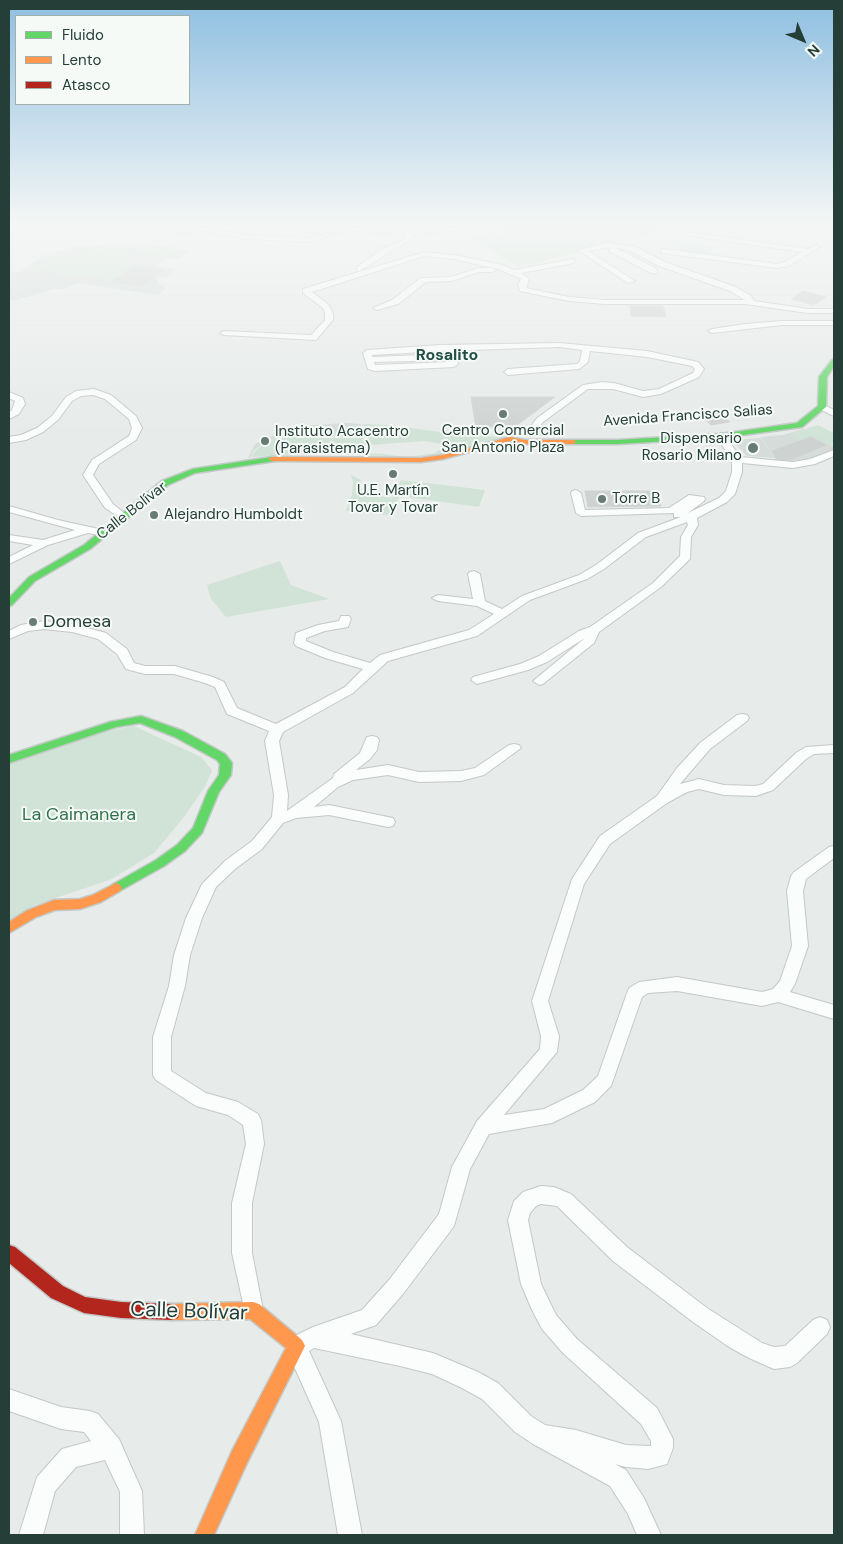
<!DOCTYPE html>
<html>
<head>
<meta charset="utf-8">
<style>
	body { margin:0 }
	#map { position:relative; width:843px; height:1544px; overflow:hidden; background:#e7ebe9; font-family:"DM Sans",sans-serif }
	canvas { display:block }
	.frame { position:absolute; inset:0; border:10px solid #253e37; pointer-events:none }
	.legend { position:absolute; left:15px; top:15px; width:175px; height:90px; box-sizing:border-box; background:#f5faf7; border:1px solid #a2afaa; margin:0; padding:6px 9px; list-style:none; font-size:15px; color:#253e37 }
	.legend li { display:flex; align-items:center; gap:10px; height:25px }
	.legend b { width:25px; border:1px solid #a2afaa }
	.north { position:absolute; left:778px; top:15px; width:50px; height:50px; -webkit-text-stroke:4px #f5faf7; paint-order:stroke; rotate:135deg; font-size:14px; font-weight:700; line-height:20px; text-align:center; color:#253e37 }
	.north::after { content:''; display:block; margin:auto; width:18px; height:22px; background:#253e37; clip-path:polygon(50% 0,100% 100%,50% 72%,0 100%) }
</style>
</head>
<body>
<div id="map">
<canvas width="843" height="1544"></canvas>
<div class="frame"></div>
<ul class="legend">
<li><b style="height:6px;background:#63d668"></b>Fluido</li>
<li><b style="height:6px;background:#ff974d"></b>Lento</li>
<li><b style="height:6px;background:#b3261e"></b>Atasco</li>
</ul>
<div class="north">N</div>
</div>
<script>
const ctx = document.querySelector('canvas').getContext('2d');
ctx.lineJoin = 'round';
function fillPath(path, color) { ctx.fillStyle = color; ctx.fill(path, 'evenodd'); }
const poly = rows => new Path2D(rows.map(r => 'M' + r).join(''));
function stroke(path, color, width, dash) { ctx.strokeStyle = color; ctx.lineWidth = width; ctx.lineCap = dash ? 'butt' : 'round'; ctx.setLineDash(dash || []); ctx.stroke(path); }
function write(font, color, halo, rows, align = 'center') {
  ctx.font = font + ' "DM Sans",sans-serif'; ctx.lineWidth = 4; ctx.setLineDash([]); ctx.textBaseline = 'middle'; ctx.strokeStyle = halo; ctx.fillStyle = color; for (const [text, x, y, turn = 0] of rows) {
    ctx.save(); ctx.translate(x, y); ctx.rotate((+turn || 0) * Math.PI / 180); ctx.textAlign = isNaN(turn) ? turn : align; if (halo) ctx.strokeText(text, 0, 0); ctx.fillText(text, 0, 0); ctx.restore();
  }
}
fillPath(poly([
	[127,243,164,246,189,251,179,259,166,259,156,266,176,269,167,277,158,278,158,283,166,288,158,295,77,283,63,289,54,289,13,301,9,299,9,271,18,272,48,254,73,247],
	[346,423,361,424,361,427,374,428,374,430,369,436,363,437,294,436,277,438,262,444,253,451,251,457,248,458,255,444,277,434,313,425],
	[803,429,806,430,805,432,832,445,834,445,834,451,820,457,785,462,775,461,775,458,747,456,732,440,761,438,772,454,761,437,783,435]
]), '#d5dcd9');
fillPath(poly([
	[498,221,678,221,660,232,518,267,463,233,490,240,501,235,496,222],
	[684,243,714,247,708,255,676,252],
	[142,246,178,251,169,258,133,253],
	[94,248,131,253,120,261,84,255],
	[55,253,135,264,113,281,31,269],
	[363,424,390,425,461,435,508,437,448,454,410,457,435,453,443,448,442,444,424,441,344,447,333,450,335,452,384,454,405,457,313,453,252,457,254,452,263,444,278,438,294,436,317,438,364,438,370,436,376,430,376,428,362,426],
	[818,425,834,433,834,443,829,445,811,436,800,440,789,434],
	[351,475,361,480,356,492,392,498,401,480,485,490,479,507,400,496,388,515,348,511,346,511,352,494,353,482],
	[280,561,291,585,329,599,226,617,211,599,207,585],
	[134,726,201,757,212,770,206,785,184,817,154,853,112,879,35,905,9,922,9,764,103,732]
]), '#d1e3d6');
const building = poly([
	[134,266,164,270,142,286,111,282,134,266],
	[803,291,826,297,814,305,791,299,803,291],
	[630,306,663,306,666,317,631,316,630,306],
	[471,397,555,397,517,425,476,428,471,397],
	[718,411,730,422,711,425,699,414,718,411],
	[811,437,826,445,790,460,777,459,772,451,811,437],
	[585,491,656,491,661,506,588,507,585,491]
]);
fillPath(building, '#ced2d0');
stroke(building, '#cfd4d2', 1);
const street = poly([
	[266,221,276,221,312,229,359,227,409,230,478,225,488,221,496,221,479,229,413,234,413,236,407,242,388,253,360,271,357,271,357,267,382,249,403,240,406,234,359,231,312,233,295,230,266,221],
	[205,227,245,235,310,238,322,236,325,238,310,242,245,239,205,231,174,233,171,231,174,229,205,227],
	[686,232,808,249,816,245,820,247,789,266,777,268,661,253,661,249,664,249,777,264,784,262,802,252,684,235,684,233,686,232],
	[607,243,634,246,665,262,736,287,751,296,754,301,808,309,834,309,834,313,808,313,745,304,605,304,569,301,520,291,518,285,521,279,519,278,498,269,454,259,424,256,312,292,329,305,333,314,333,320,316,340,224,335,220,333,224,331,311,335,325,320,325,314,323,308,303,293,303,289,424,252,454,255,503,265,514,270,574,259,574,263,521,273,529,279,526,288,569,297,605,300,745,300,730,291,659,266,629,250,616,248,657,269,657,273,651,273,609,251,610,247,588,251,635,281,628,283,578,250,607,243],
	[478,268,492,268,496,270,492,272,479,272,452,281,426,282,398,304,377,310,373,308,392,300,421,278,451,277,478,268],
	[782,321,834,321,834,325,782,325,712,333,708,331,712,329,745,324,782,321],
	[559,343,647,351,698,362,704,369,699,377,661,394,643,397,613,389,588,389,543,422,535,434,532,435,527,432,537,418,583,385,602,382,614,383,643,391,659,389,693,373,695,369,692,366,647,357,590,351,588,362,579,369,508,375,504,372,508,369,577,364,580,361,582,350,559,347,440,351,372,355,372,357,452,354,456,357,458,364,454,367,375,371,368,369,363,353,367,350,440,345,559,343],
	[449,360,449,362,375,365,374,362,449,360],
	[94,389,111,395,136,416,142,428,136,440,99,464,93,475,113,504,129,517,124,520,105,508,83,475,92,460,129,436,132,428,129,419,105,399,93,395,81,396,72,401,58,420,43,432,26,440,9,443,9,437,21,435,37,428,52,416,66,397,76,391,94,389],
	[9,392,23,398,25,404,19,414,9,419,9,412,12,410,15,401,9,398,9,392],
	[822,404,834,410,834,416,819,409,819,405,822,404],
	[721,433,724,434,740,457,793,462,810,459,834,450,834,456,815,464,793,468,742,463,742,472,735,494,727,502,697,518,698,525,691,537,690,559,661,587,599,632,594,643,543,684,539,685,533,681,585,638,547,662,528,670,477,684,471,680,473,677,520,664,539,656,579,631,590,627,653,583,680,556,681,537,688,525,687,522,646,537,604,569,587,579,530,600,477,636,388,661,353,693,283,732,279,741,288,795,287,811,333,778,334,774,360,753,367,737,372,736,377,737,379,740,377,750,370,759,356,770,388,765,419,772,461,771,475,768,509,745,514,744,519,745,521,748,484,775,461,781,419,782,388,775,353,780,338,787,314,807,329,805,388,817,393,818,395,822,393,826,388,827,329,815,296,818,283,823,262,849,235,869,216,887,202,918,190,955,185,986,171,1037,171,1071,206,1093,238,1102,258,1114,261,1120,264,1144,252,1203,252,1253,263,1310,260,1317,253,1320,246,1317,232,1253,232,1203,246,1144,243,1125,228,1115,196,1106,156,1080,153,1075,153,1037,169,986,174,955,186,918,202,884,225,861,252,841,272,817,274,795,265,741,269,731,227,714,215,687,205,683,174,674,145,674,126,669,117,654,98,639,72,632,44,629,28,631,9,639,9,631,21,625,44,621,73,624,106,633,127,649,134,663,145,666,175,666,213,677,224,682,237,708,276,724,345,687,363,669,325,658,296,646,294,643,296,633,318,625,339,621,341,616,349,616,351,619,348,627,325,631,306,638,306,641,333,652,370,663,380,655,469,630,494,614,477,606,438,601,432,598,438,595,473,599,468,574,470,572,474,571,480,574,485,601,502,609,522,596,579,575,596,565,638,533,681,517,674,517,674,513,581,516,576,513,571,493,572,491,576,490,581,493,585,510,669,508,689,495,704,497,705,499,704,501,688,513,719,498,726,491,732,472,732,460,716,436,721,433],
	[9,506,58,520,108,531,109,533,104,536,88,533,48,545,9,564,9,557,33,545,9,541,9,535,43,540,75,530,9,512,9,506],
	[742,714,747,715,749,718,747,721,710,749,680,784,699,779,724,785,755,786,763,784,796,753,806,747,834,745,834,753,814,754,806,759,773,790,756,796,724,795,699,789,687,792,667,803,610,844,584,884,548,1001,559,1036,557,1052,504,1115,544,1109,583,1090,598,1076,627,993,629,988,639,982,677,977,762,992,773,989,780,981,792,946,787,891,791,876,794,872,829,847,834,846,834,858,806,879,803,891,808,946,795,984,790,992,834,1005,834,1019,778,1002,762,1006,677,991,648,993,642,997,611,1086,595,1102,552,1123,489,1134,470,1169,454,1226,403,1294,376,1325,351,1334,433,1353,478,1372,498,1383,531,1416,545,1425,576,1430,626,1445,651,1446,651,1441,641,1424,563,1353,542,1329,532,1310,521,1284,508,1220,514,1201,523,1192,541,1186,554,1187,571,1194,627,1247,707,1308,762,1343,774,1347,785,1346,813,1320,820,1317,827,1320,830,1327,827,1334,797,1363,790,1367,774,1369,749,1358,729,1347,693,1322,613,1261,557,1206,541,1204,536,1206,530,1213,528,1220,541,1284,556,1315,577,1339,657,1408,673,1439,673,1448,667,1464,648,1469,626,1467,615,1464,626,1470,644,1498,661,1535,637,1535,628,1514,610,1486,533,1444,515,1432,482,1399,462,1388,432,1374,400,1366,314,1348,309,1351,341,1421,362,1535,338,1535,319,1422,285,1346,289,1339,313,1327,362,1310,389,1280,439,1214,452,1167,477,1121,540,1049,541,1036,532,1001,572,879,600,836,657,796,677,768,700,743,737,715,742,714],
	[9,1389,61,1407,90,1411,98,1414,119,1439,142,1491,144,1535,120,1535,120,1492,105,1460,76,1467,55,1491,43,1535,19,1535,37,1477,62,1449,91,1441,84,1432,61,1429,9,1411,9,1389]
]);
const fast = poly([
	[834,359,834,366,827,377,826,407,802,427,721,438,617,444,573,444,569,442,573,440,617,440,721,434,797,423,818,406,819,377,832,360,834,359],
	[272,457,275,457,275,461,195,473,168,485,90,549,35,581,12,605,9,606,9,598,29,577,84,545,162,481,193,469,272,457],
	[141,716,183,731,225,754,232,763,231,775,219,792,202,833,185,851,164,866,116,893,112,891,110,888,112,885,156,860,177,845,193,828,208,791,219,775,220,764,217,760,175,737,140,723,116,727,9,763,9,755,110,722,141,716]
]);
const slow = poly([
	[510,437,524,440,573,440,577,442,573,444,524,444,510,441,443,459,421,462,272,461,268,459,272,457,421,458,443,455,510,437],
	[116,883,120,885,122,888,120,891,101,902,80,909,55,910,36,917,9,933,9,922,26,911,54,900,80,899,93,895,116,883],
	[253,1302,259,1304,302,1340,305,1346,246,1465,214,1535,195,1535,232,1451,286,1348,250,1319,172,1320,166,1318,164,1312,166,1306,172,1304,253,1302]
]);
const jam = poly([
	[9,1245,15,1247,63,1286,85,1297,121,1302,172,1304,178,1306,180,1312,178,1318,172,1320,121,1318,84,1313,51,1298,9,1263,9,1245]
]);
stroke(street, '#c4c8c6', 2);
stroke(fast, '#c3c9c6', 3);
stroke(slow, '#c3c9c6', 3);
stroke(jam, '#c3c9c6', 3);
fillPath(street, '#fbfcfc');
fillPath(fast, '#63d668');
fillPath(slow, '#ff974d');
fillPath(jam, '#b3261e');
const sky = ctx.createLinearGradient(0, 0, 0, 437);
sky.addColorStop(0, '#8fbfe1');
sky.addColorStop(0.51, '#f4f6f5');
sky.addColorStop(1, '#f4f6f500');
ctx.fillStyle = sky;
ctx.fillRect(0, 0, 843, 437);
for (const [x, y, r, color] of [
	[503,414,5,"#697b75"],
	[265,441,5,"#697b75"],
	[753,448,6,"#697b75"],
	[393,474,5,"#697b75"],
	[602,499,5,"#697b75"],
	[154,515,5,"#697b75"],
	[33,622,5,"#697b75"]
]) { const dot = new Path2D(); dot.arc(x, y, r, 0, 2 * Math.PI); ctx.fillStyle = color; ctx.fill(dot); stroke(dot, '#f5faf7', 2); }
write('15px', '#253e37', '#f5faf7', [
	["Avenida Francisco Salias",688,416,-4],
	["Calle Bolívar",132,511,-38]
]);
write('15px', '#253e37', '#f5faf7', [
	["Centro Comercial",503,431,"center"],
	["San Antonio Plaza",503,448,"center"],
	["Instituto Acacentro",275,432],
	["(Parasistema)",275,449],
	["Dispensario",742,439,"right"],
	["Rosario Milano",742,456,"right"],
	["U.E. Martín",393,491,"center"],
	["Tovar y Tovar",393,508,"center"],
	["Torre B",612,499],
	["Alejandro Humboldt",164,515]
], 'left');
write('bold 16px', '#224f44', '#f5faf7', [
	["Rosalito",447,356]
]);
write('18px', '#253e37', '#f5faf7', [
	["Domesa",43,622]
], 'left');
write('18px', '#31724b', '#f5faf7', [
	["La Caimanera",79,815]
]);
write('21px', '#253e37', '#f5faf7', [
	["Calle Bolívar",189,1312,2]
]);
</script>
</body>
</html>
